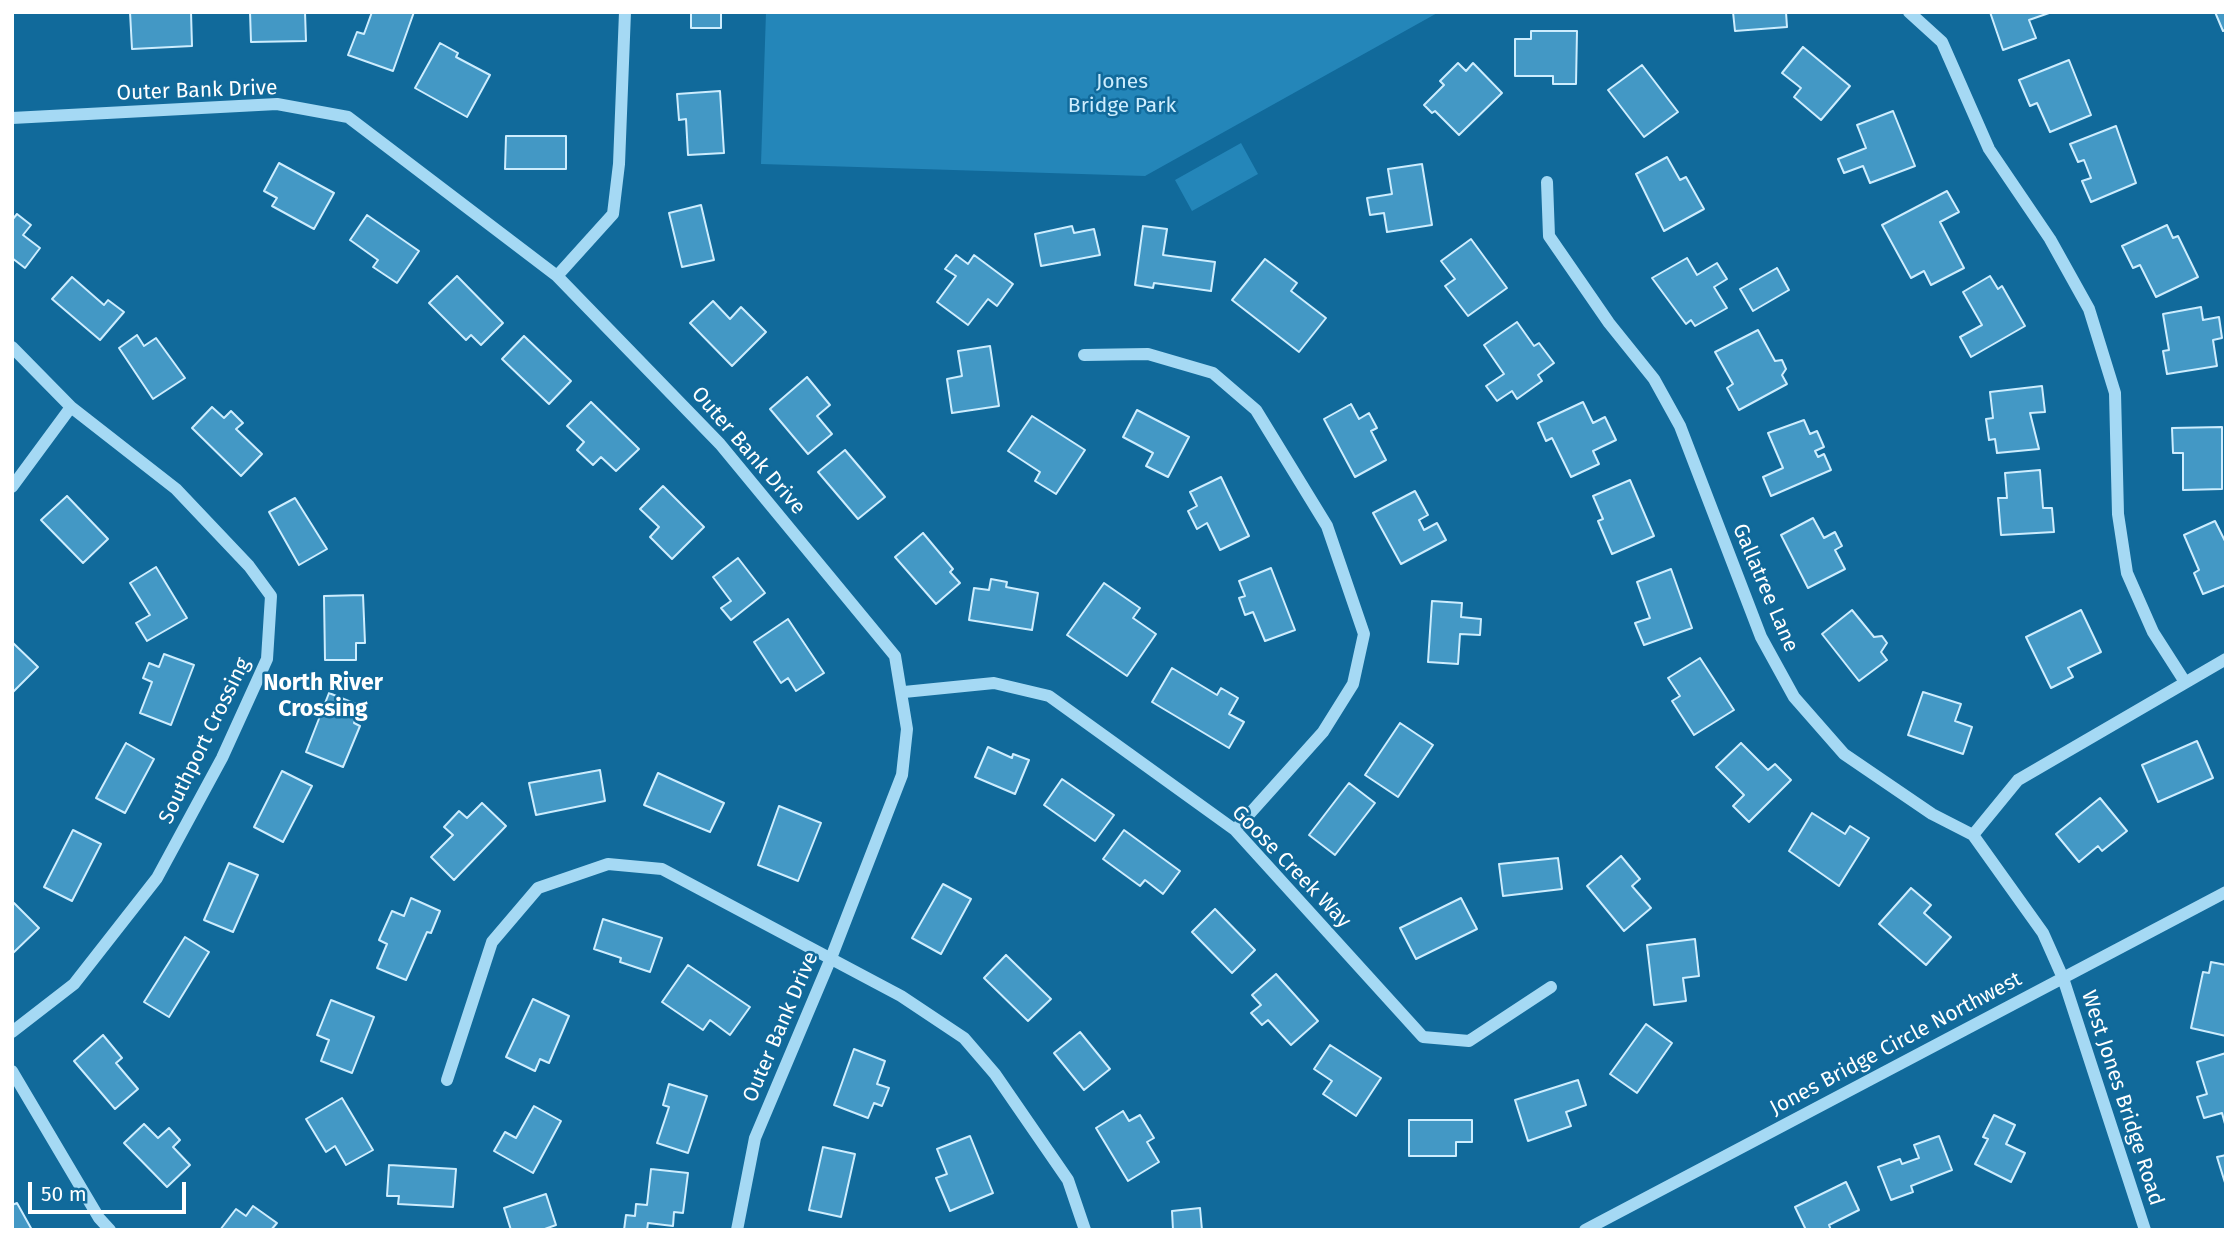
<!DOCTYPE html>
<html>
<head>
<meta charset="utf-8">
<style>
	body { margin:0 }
	#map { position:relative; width:2238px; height:1242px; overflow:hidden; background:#116a9b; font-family:"Fira Sans",sans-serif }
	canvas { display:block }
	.frame { position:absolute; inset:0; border:14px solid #fff; pointer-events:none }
	.scale { position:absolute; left:28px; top:1182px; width:158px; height:32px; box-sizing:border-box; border:4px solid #fff; border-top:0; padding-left:9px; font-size:21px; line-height:24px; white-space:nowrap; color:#fff; -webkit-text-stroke:5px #116a9b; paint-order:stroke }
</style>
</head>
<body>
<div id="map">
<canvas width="2238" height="1242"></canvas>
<div class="frame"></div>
<div class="scale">50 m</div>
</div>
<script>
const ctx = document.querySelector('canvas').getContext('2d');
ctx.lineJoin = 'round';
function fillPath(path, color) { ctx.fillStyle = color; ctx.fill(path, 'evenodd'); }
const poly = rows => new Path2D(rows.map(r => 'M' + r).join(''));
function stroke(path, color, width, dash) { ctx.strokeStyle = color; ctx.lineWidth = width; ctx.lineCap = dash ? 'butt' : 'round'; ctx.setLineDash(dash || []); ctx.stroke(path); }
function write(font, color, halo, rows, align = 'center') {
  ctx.font = font + ' "Fira Sans",sans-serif'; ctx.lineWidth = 5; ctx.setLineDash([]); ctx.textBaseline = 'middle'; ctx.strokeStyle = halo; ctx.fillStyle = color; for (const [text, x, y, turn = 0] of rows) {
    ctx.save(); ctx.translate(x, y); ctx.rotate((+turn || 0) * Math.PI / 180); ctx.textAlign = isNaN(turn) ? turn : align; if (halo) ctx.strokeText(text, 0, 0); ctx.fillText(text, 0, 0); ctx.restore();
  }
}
fillPath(poly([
	[766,12,1439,12,1145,176,761,164],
	[1241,143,1258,174,1192,211,1175,180]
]), '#2486b9');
const building = poly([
	[130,12,191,12,192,46,132,49,130,12],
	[250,12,305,12,306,41,251,42,250,12],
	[372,12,414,12,393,71,348,55,357,32,364,34,372,12],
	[691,12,721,12,721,28,691,28,691,12],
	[1733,12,1786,12,1787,27,1735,31,1733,12],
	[1990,12,2049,12,2049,13,2029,20,2036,38,2003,50,1990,12],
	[2215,12,2226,12,2226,30,2223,31,2215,12],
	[1531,31,1577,31,1576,84,1553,84,1553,76,1515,76,1515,39,1531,39,1531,31],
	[440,43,458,53,456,57,490,75,467,117,415,88,440,43],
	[1803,47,1850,86,1821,120,1794,97,1801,88,1782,73,1803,47],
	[2069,60,2091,115,2050,132,2037,103,2030,106,2019,80,2069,60],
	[1458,63,1466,71,1473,63,1502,93,1459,135,1435,111,1432,113,1424,105,1444,85,1440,81,1458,63],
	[1642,65,1678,112,1644,137,1608,90,1642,65],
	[720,91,724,153,688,155,686,119,679,120,677,94,720,91],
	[1893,111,1915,166,1870,183,1863,166,1844,173,1838,159,1866,148,1857,125,1893,111],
	[2116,126,2136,183,2091,202,2082,181,2091,178,2084,160,2078,162,2070,144,2116,126],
	[506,136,566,136,566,169,505,169,506,136],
	[1667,157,1680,180,1686,177,1704,209,1664,231,1636,174,1667,157],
	[279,163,334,193,314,229,272,206,277,198,264,191,279,163],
	[1422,164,1432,225,1387,232,1384,213,1370,215,1367,198,1392,194,1388,169,1422,164],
	[1947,191,1959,212,1940,222,1964,268,1931,285,1924,271,1911,278,1882,225,1947,191],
	[701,205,714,260,682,267,669,213,701,205],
	[17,214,31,225,23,235,40,248,25,268,12,258,12,220,17,214],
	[367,215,419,251,397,283,373,267,378,260,350,240,367,215],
	[2167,225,2173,238,2178,236,2198,277,2156,297,2140,265,2133,268,2122,246,2167,225],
	[1072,226,1074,233,1094,229,1100,255,1041,266,1035,234,1072,226],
	[1143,226,1167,229,1163,255,1215,262,1211,291,1154,283,1153,288,1135,285,1143,226],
	[1471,239,1507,288,1468,316,1445,286,1455,279,1441,261,1471,239],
	[956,255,968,264,974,255,1013,284,997,306,988,299,968,325,937,302,956,276,945,269,956,255],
	[1687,258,1697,275,1717,263,1727,279,1714,287,1727,308,1695,326,1691,320,1686,324,1652,278,1687,258],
	[1265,259,1297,283,1291,291,1326,318,1299,352,1232,300,1265,259],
	[1777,268,1789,290,1753,311,1740,289,1777,268],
	[457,276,503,323,481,345,471,335,466,340,429,303,457,276],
	[1990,276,1998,289,2002,286,2025,326,1971,357,1960,337,1982,325,1963,292,1990,276],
	[72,277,104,305,108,300,124,312,100,340,52,299,72,277],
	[713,301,730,319,741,307,766,332,732,366,690,323,713,301],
	[2201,307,2203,320,2219,317,2222,338,2213,340,2217,366,2167,374,2163,351,2169,350,2163,314,2201,307],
	[1517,322,1534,346,1539,343,1554,363,1538,375,1542,381,1517,399,1512,391,1497,401,1486,386,1504,374,1484,345,1517,322],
	[1758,330,1775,361,1782,360,1786,369,1782,375,1787,384,1739,410,1727,388,1733,384,1715,352,1758,330],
	[137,335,144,346,156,338,185,378,153,399,119,348,137,335],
	[524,336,571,381,549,404,502,359,524,336],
	[990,346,999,406,952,413,947,379,962,376,958,351,990,346],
	[807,377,830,405,817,416,832,434,808,454,770,409,807,377],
	[2042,386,2045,412,2030,413,2039,449,1997,453,1995,439,1989,440,1986,419,1993,418,1990,392,2042,386],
	[591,402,639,449,616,471,601,457,593,465,577,450,584,442,567,426,591,402],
	[1583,402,1593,423,1605,417,1616,440,1593,451,1599,464,1571,477,1552,438,1546,441,1538,423,1583,402],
	[1351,404,1359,419,1369,413,1377,428,1371,431,1386,460,1355,477,1324,419,1351,404],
	[212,407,224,418,231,411,243,423,236,429,262,454,241,476,192,428,212,407],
	[1137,410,1189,437,1168,477,1146,466,1153,453,1123,437,1137,410],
	[1032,416,1085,450,1056,494,1035,481,1040,472,1008,451,1032,416],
	[1804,420,1810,434,1817,431,1824,447,1815,451,1818,457,1824,454,1831,470,1771,496,1763,477,1783,468,1768,433,1804,420],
	[2222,427,2222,489,2183,490,2183,453,2173,453,2172,428,2222,427],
	[845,450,885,497,858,519,818,472,845,450],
	[2040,470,2043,508,2052,508,2054,532,2001,535,1998,498,2007,498,2005,473,2040,470],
	[1221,477,1249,536,1220,550,1207,523,1197,529,1188,511,1197,506,1190,492,1221,477],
	[1630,480,1654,536,1612,554,1598,521,1603,519,1593,496,1630,480],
	[663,486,704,527,672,559,650,537,659,527,640,509,663,486],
	[1415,491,1428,515,1419,520,1424,530,1437,523,1446,540,1401,564,1373,513,1415,491],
	[67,496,108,539,83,563,41,520,67,496],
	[295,498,327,549,299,565,269,512,295,498],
	[1813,518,1824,538,1835,532,1842,546,1835,550,1845,569,1808,588,1781,535,1813,518],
	[2215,521,2226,543,2226,585,2203,594,2194,573,2199,570,2184,535,2215,521],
	[923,533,953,569,950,572,960,583,936,604,895,557,923,533],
	[738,558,765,593,731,620,721,608,731,601,713,577,738,558],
	[156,567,187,618,147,641,136,623,150,615,130,583,156,567],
	[1271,568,1295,630,1265,641,1253,612,1245,615,1239,598,1245,596,1239,581,1271,568],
	[1671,569,1692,628,1644,645,1635,623,1650,618,1637,582,1671,569],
	[991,579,1007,582,1006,587,1038,593,1032,630,969,620,974,588,989,590,991,579],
	[1104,583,1140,608,1133,618,1156,634,1127,676,1067,635,1104,583],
	[363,595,365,643,356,643,356,660,325,660,324,596,363,595],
	[1432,601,1462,603,1461,617,1481,619,1480,635,1460,634,1458,664,1428,662,1432,601],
	[1852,610,1874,637,1882,636,1887,643,1881,652,1887,660,1859,681,1822,634,1852,610],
	[2081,610,2101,652,2068,668,2073,677,2051,688,2026,637,2081,610],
	[788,619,824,673,796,691,788,678,781,683,754,642,788,619],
	[12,642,38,667,12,693,12,642],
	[164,654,194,665,171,725,140,713,152,682,143,678,149,663,159,667,164,654],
	[1700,658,1734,710,1694,735,1672,701,1680,696,1668,678,1700,658],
	[1172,668,1217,695,1221,688,1238,698,1229,714,1244,722,1229,748,1152,702,1172,668],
	[1923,692,1961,704,1955,721,1972,727,1963,754,1908,735,1923,692],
	[329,693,361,706,354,723,360,726,343,767,306,752,329,693],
	[1400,723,1433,745,1398,797,1365,775,1400,723],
	[2197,741,2213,778,2158,802,2142,765,2197,741],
	[126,743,154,759,125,813,96,798,126,743],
	[1741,743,1768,770,1775,764,1791,780,1749,822,1733,806,1744,795,1716,767,1741,743],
	[988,747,1012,758,1013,754,1029,760,1015,794,975,777,988,747],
	[600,770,605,801,536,815,529,783,600,770],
	[282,771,312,786,283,842,254,827,282,771],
	[658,773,724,803,710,832,644,805,658,773],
	[1062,779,1114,815,1095,841,1044,805,1062,779],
	[1349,783,1375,803,1335,855,1309,835,1349,783],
	[2100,798,2127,831,2102,851,2098,846,2079,862,2056,834,2100,798],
	[482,803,506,826,454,880,431,857,453,835,444,827,459,811,467,818,482,803],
	[779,806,821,823,798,881,758,865,779,806],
	[1812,813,1845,834,1850,826,1869,838,1839,886,1789,851,1812,813],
	[73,830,101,844,72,901,44,887,73,830],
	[1124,830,1180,871,1163,894,1145,880,1140,886,1103,859,1124,830],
	[1621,856,1640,879,1632,886,1651,908,1624,931,1587,886,1621,856],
	[1558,858,1562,889,1503,896,1499,864,1558,858],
	[229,863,258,875,233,932,204,920,229,863],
	[943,884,971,899,941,954,912,938,943,884],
	[1911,888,1931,905,1924,913,1951,937,1926,965,1879,924,1911,888],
	[411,898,440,911,431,933,427,932,406,980,377,968,387,944,379,940,392,911,404,916,411,898],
	[1461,898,1477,929,1416,959,1400,928,1461,898],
	[14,903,39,928,12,954,12,905,14,903],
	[1215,909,1255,950,1232,973,1192,932,1215,909],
	[603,919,662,938,650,972,620,962,621,958,594,949,603,919],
	[185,937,209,952,169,1017,144,1002,185,937],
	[1695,939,1699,976,1683,978,1686,1001,1654,1005,1647,945,1695,939],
	[1006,955,1051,999,1028,1021,984,978,1006,955],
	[2211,962,2226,965,2226,1036,2191,1028,2203,972,2209,973,2211,962],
	[688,965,750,1007,730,1035,710,1020,703,1030,662,1002,688,965],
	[1276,974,1318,1021,1291,1045,1268,1020,1262,1025,1251,1013,1261,1005,1252,995,1276,974],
	[533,999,569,1016,549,1063,540,1059,535,1071,506,1057,533,999],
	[331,1000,374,1017,352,1073,321,1061,329,1040,317,1035,331,1000],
	[1646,1024,1672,1043,1637,1093,1610,1074,1646,1024],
	[1080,1032,1110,1069,1084,1090,1054,1053,1080,1032],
	[103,1035,122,1058,116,1063,138,1089,115,1109,74,1061,103,1035],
	[1330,1045,1381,1078,1356,1116,1323,1094,1332,1081,1314,1069,1330,1045],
	[854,1049,885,1061,877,1084,889,1088,882,1106,874,1103,868,1118,834,1105,854,1049],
	[2226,1053,2226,1124,2225,1124,2222,1113,2204,1118,2197,1097,2207,1094,2197,1062,2226,1053],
	[1578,1080,1586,1105,1566,1112,1571,1126,1528,1141,1515,1100,1578,1080],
	[669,1084,707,1096,688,1153,657,1143,669,1107,663,1105,669,1084],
	[342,1098,373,1150,346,1165,335,1146,326,1152,306,1119,342,1098],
	[534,1106,561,1121,533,1173,494,1151,505,1132,516,1138,534,1106],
	[1123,1111,1129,1121,1140,1115,1154,1138,1147,1142,1159,1162,1128,1181,1096,1128,1123,1111],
	[1994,1115,2015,1125,2006,1144,2025,1153,2011,1182,1975,1164,1988,1139,1983,1137,1994,1115],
	[1409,1120,1472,1120,1472,1142,1456,1142,1456,1156,1409,1156,1409,1120],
	[144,1124,158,1138,169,1128,180,1140,173,1147,190,1165,167,1187,124,1143,144,1124],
	[970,1136,993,1193,950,1211,936,1178,947,1174,937,1149,970,1136],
	[1939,1136,1952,1170,1911,1186,1913,1192,1891,1200,1878,1167,1900,1159,1902,1164,1919,1158,1914,1145,1939,1136],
	[823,1147,855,1154,841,1217,809,1210,823,1147],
	[2226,1155,2226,1186,2217,1157,2226,1155],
	[389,1165,456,1169,453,1207,398,1204,399,1196,387,1196,389,1165],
	[651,1169,688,1173,683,1213,674,1212,673,1226,648,1223,647,1230,624,1230,626,1215,635,1216,636,1204,647,1205,651,1169],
	[1846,1182,1859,1210,1829,1225,1831,1230,1806,1230,1795,1207,1846,1182],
	[546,1194,556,1225,542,1230,511,1230,504,1208,546,1194],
	[17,1203,32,1230,12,1230,12,1205,17,1203],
	[253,1206,277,1223,271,1230,220,1230,236,1209,246,1216,253,1206],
	[1200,1208,1202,1230,1173,1230,1172,1211,1200,1208]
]);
fillPath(building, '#4398c5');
stroke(building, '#cdedfe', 2);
stroke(poly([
	[1909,12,1942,42,1989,149,2050,239,2089,309,2115,393,2118,514,2127,573,2153,632,2185,682],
	[12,118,277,104,348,117,557,276,720,444,895,656,907,729,902,775,831,958,755,1138,737,1230],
	[1547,182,1549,236,1609,323,1654,379,1680,426,1761,637,1794,697,1844,754,1932,814,1973,835,2043,933,2063,978,2145,1230],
	[557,276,613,214,619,164,625,12],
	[12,347,71,407,176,489,249,566,271,596,267,659,222,758,157,878,74,984,12,1032],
	[1084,355,1148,354,1213,373,1256,410,1327,526,1364,634,1353,684,1323,732,1235,830],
	[12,487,71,407],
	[904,692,994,683,1049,696,1235,830,1423,1037,1469,1041,1551,987],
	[1973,835,2018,780,2226,659],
	[12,1071,99,1218,110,1230],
	[447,1080,492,942,538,888,608,864,662,869,901,996,964,1038,995,1074,1068,1180,1085,1230],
	[1585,1230,2226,892]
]), '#a5d9f4', 12);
write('21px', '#cdedfe', '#116a9b', [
	["Jones",1122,82],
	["Bridge Park",1122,106]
]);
write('21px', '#fff', '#116a9b', [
	["Outer Bank Drive",197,91,-2],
	["Outer Bank Drive",748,451,49],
	["Gallatree Lane",1765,588,67],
	["Southport Crossing",205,741,-64],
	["Goose Creek Way",1291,867,46],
	["Outer Bank Drive",781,1027,-67],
	["Jones Bridge Circle Northwest",1896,1044,-28],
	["West Jones Bridge Road",2122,1098,72]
]);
write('bold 23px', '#fff', '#116a9b', [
	["North River",323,684],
	["Crossing",323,710]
]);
</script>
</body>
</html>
